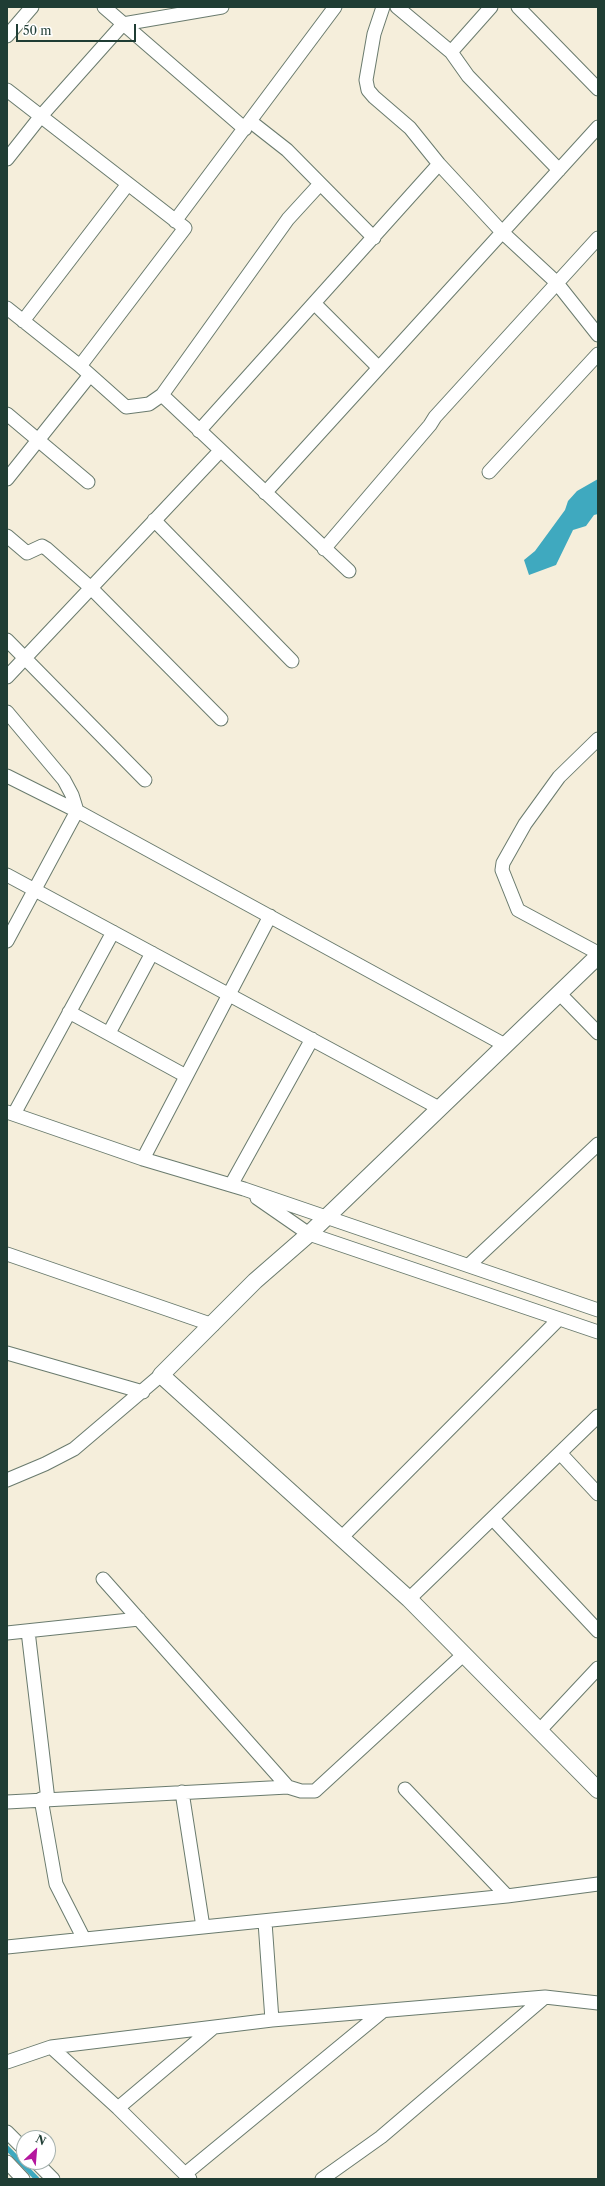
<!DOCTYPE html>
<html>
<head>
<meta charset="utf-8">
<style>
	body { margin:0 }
	#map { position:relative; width:605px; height:2186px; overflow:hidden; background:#f5eedb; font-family:"Libre Caslon Text",serif }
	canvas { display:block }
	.frame { position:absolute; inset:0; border:8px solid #1f3d34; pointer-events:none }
	.north { position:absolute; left:16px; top:2130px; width:40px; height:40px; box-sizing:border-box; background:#fff; border:1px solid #a5b1ae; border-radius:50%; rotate:26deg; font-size:11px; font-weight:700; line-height:16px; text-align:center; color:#1f3d34 }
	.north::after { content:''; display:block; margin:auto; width:14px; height:18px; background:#b5179e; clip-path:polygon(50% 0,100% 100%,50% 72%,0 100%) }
	.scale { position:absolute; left:16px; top:24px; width:120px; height:18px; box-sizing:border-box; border:2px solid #1f3d34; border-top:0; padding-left:5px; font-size:12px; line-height:14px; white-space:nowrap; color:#1f3d34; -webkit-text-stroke:3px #fff; paint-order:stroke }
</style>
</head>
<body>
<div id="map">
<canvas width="605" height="2186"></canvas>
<div class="frame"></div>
<div class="north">N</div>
<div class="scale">50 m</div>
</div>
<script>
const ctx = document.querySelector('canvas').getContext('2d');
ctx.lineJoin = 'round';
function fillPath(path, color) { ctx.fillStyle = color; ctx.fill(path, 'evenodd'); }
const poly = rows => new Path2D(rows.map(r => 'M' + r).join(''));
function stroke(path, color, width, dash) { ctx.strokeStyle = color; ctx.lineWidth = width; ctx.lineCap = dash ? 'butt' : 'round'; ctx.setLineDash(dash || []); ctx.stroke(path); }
fillPath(poly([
	[598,479,598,514,594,515,586,526,573,530,556,565,529,575,524,560,535,551,565,510,568,501,577,491]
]), '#3fa9bf');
stroke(poly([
	[7,2148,37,2179]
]), '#3fa9bf', 5);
const minor = poly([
	[104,7,245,129],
	[383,7,374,34,366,80,368,90,374,97,410,128,439,164,502,232,556,282,598,335],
	[397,7,451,52,468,76,559,170],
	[518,7,598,89],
	[7,36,32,7],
	[451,52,491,7],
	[7,90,185,228,80,366],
	[250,121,287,150,374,238],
	[7,159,41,116,123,24,222,7],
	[175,221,335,7],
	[315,304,378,367],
	[7,308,80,366,126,407,149,404,162,395,288,219,320,184],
	[23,321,128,184],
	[162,395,349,571],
	[7,414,88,482],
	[199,431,439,164],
	[489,472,598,354],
	[7,479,90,375],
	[265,493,598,127],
	[154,520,292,661],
	[7,536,27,553,42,546,47,549,91,588,221,719],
	[324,549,430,425,435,417,598,238],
	[7,640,145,780],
	[7,677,220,451],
	[7,712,64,780,72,795,77,811,7,941],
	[598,739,559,777,525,824,503,863,502,870,518,910,598,953],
	[7,776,77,811,505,1045],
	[7,875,439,1108],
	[559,993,598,1033],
	[69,1012,186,1076],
	[109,1033,152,953],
	[7,1112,143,1159,244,1189,598,1310],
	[14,1114,113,932],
	[143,1159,270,916],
	[231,1185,312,1039],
	[257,1198,309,1234,598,1332],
	[7,1254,213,1325],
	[469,1265,598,1144],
	[7,1353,143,1392],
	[560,1453,598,1494],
	[7,1480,45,1464,74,1449,161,1375],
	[493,1519,598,1631],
	[341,1538,559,1319],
	[103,1579,288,1787,301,1791,315,1791,463,1655],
	[409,1599,598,1416],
	[28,1631,48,1800],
	[7,1633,139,1619],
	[539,1731,598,1668],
	[405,1789,507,1896],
	[182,1792,203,1927],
	[41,1799,56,1884,84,1939],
	[7,1802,288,1787],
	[265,1922,272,2020],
	[7,1947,507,1896,598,1884],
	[51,2047,118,2108,190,2179],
	[7,2062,51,2047,272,2020,545,1997,598,2003],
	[118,2108,214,2027],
	[7,2132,24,2149],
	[7,2162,23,2179],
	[36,2162,53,2179],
	[185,2174,383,2011],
	[322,2179,381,2137,545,1997]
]);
const tertiary = poly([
	[598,956,309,1234,255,1281,161,1375,409,1599,598,1790]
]);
stroke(minor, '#6a7b6e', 15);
stroke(tertiary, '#6a7b6e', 18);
stroke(minor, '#fff', 13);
stroke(tertiary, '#fff', 16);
</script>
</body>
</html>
